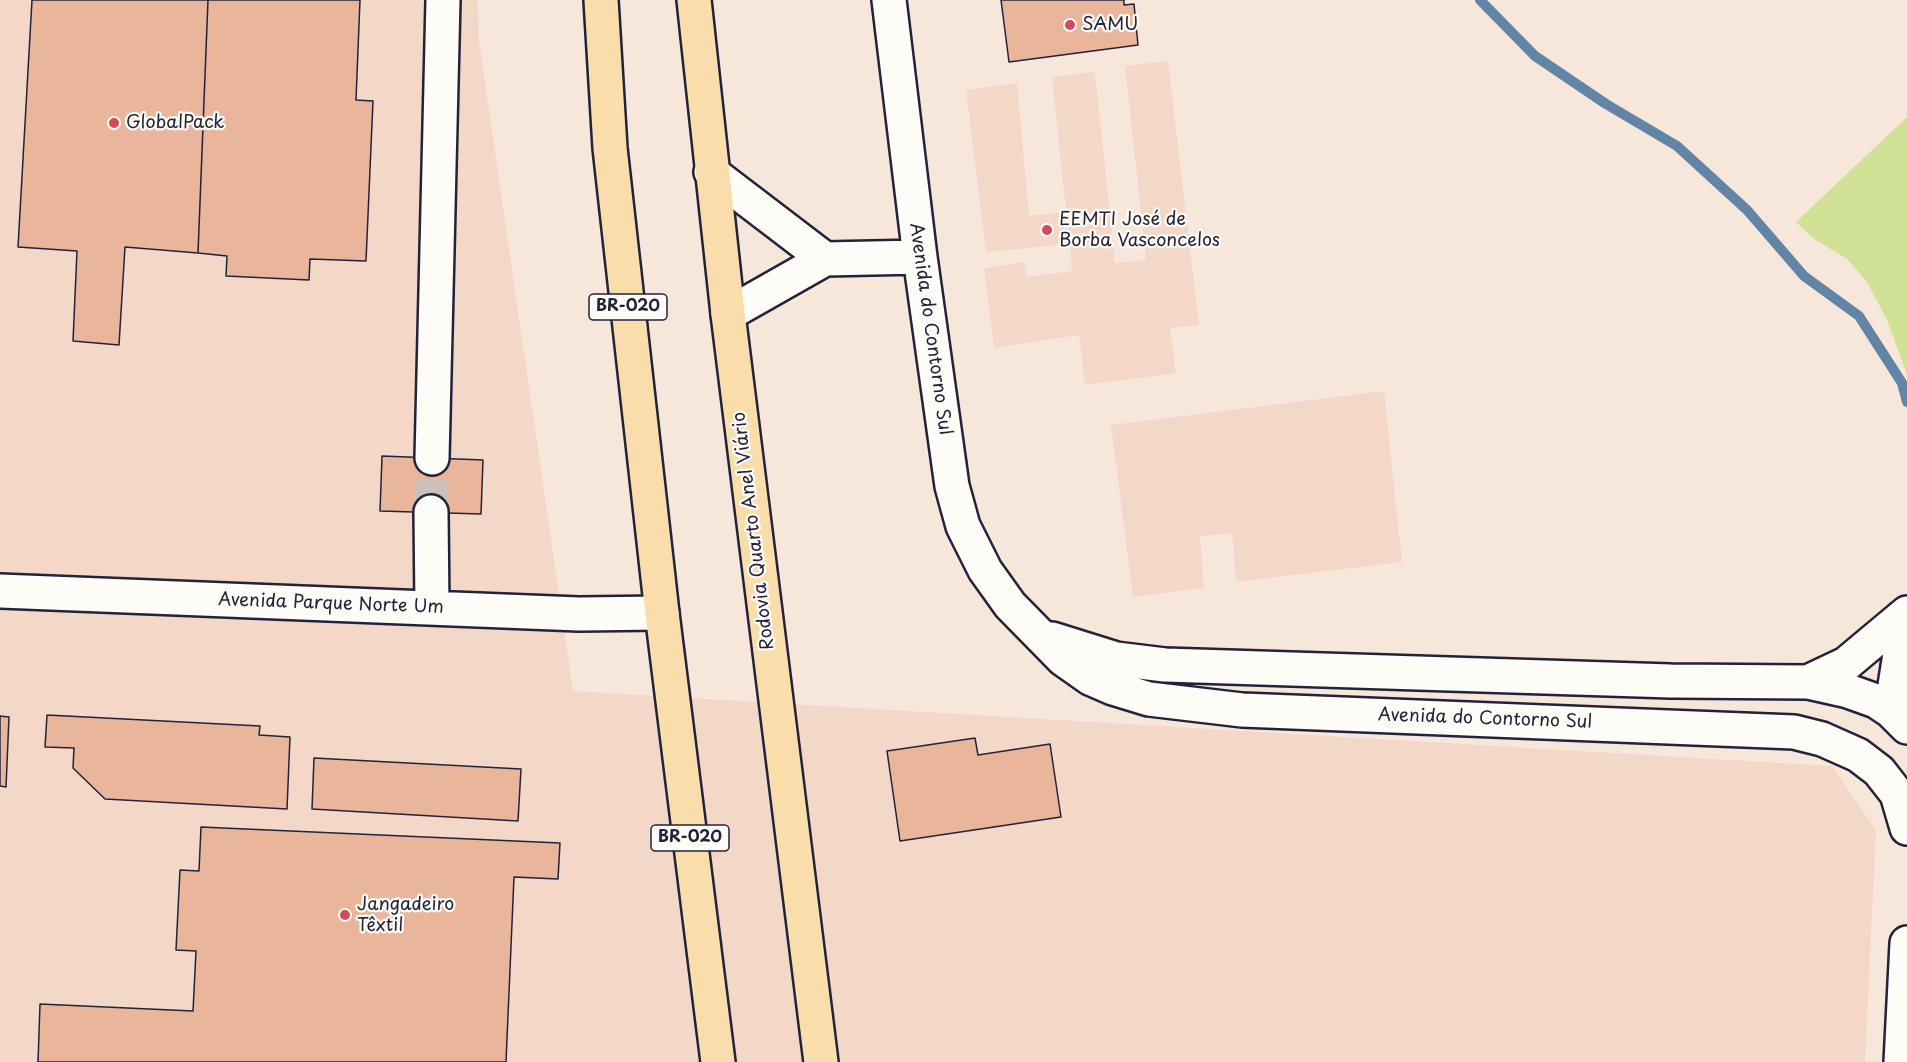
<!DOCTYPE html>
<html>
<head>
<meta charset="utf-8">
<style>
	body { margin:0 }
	canvas { display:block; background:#f7e7db }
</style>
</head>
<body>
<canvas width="1907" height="1062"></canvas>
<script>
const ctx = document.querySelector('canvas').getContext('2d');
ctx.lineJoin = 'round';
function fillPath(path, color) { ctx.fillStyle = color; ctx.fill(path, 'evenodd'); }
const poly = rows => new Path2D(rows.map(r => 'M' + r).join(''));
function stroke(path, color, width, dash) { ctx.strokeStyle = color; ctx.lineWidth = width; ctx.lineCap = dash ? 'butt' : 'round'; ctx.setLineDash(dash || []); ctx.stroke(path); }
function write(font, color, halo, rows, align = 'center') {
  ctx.font = font + ' "Playpen Sans",sans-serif'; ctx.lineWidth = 4.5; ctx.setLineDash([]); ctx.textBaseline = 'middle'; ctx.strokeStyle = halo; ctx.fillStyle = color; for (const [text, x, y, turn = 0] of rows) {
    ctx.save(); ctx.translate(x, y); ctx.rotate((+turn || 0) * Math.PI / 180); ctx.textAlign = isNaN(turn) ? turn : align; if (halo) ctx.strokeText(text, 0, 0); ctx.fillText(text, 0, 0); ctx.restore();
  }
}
fillPath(poly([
	[0,0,478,0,479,41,573,691,1832,766,1876,830,1865,1062,0,1062],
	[1168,61,1199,325,1170,328,1176,373,1085,385,1079,335,994,348,984,268,1024,262,1027,277,1072,271,1070,244,986,252,966,90,1017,83,1029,216,1066,212,1052,77,1095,72,1115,263,1146,260,1125,66],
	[1384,391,1402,562,1236,582,1232,533,1200,536,1204,588,1133,597,1111,425]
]), '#f3d8c8');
fillPath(poly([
	[1907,117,1907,374,1887,320,1867,282,1847,259,1814,239,1796,222]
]), '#d1e195');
stroke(poly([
	[1480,0,1535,56,1606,104,1677,146,1747,210,1804,276,1859,316,1902,383,1907,402]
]), '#6284a5', 10);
const building = poly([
	[32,0,208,0,198,253,125,247,119,345,73,341,77,251,18,247,32,0],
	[208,0,360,0,356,100,373,101,366,261,310,259,309,280,226,276,227,256,198,253,208,0],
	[1001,0,1124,0,1124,5,1134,4,1138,45,1009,62,1001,0],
	[382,456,483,460,481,514,380,511,382,456],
	[47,715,260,726,259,735,290,737,287,809,105,799,73,768,74,748,45,747,47,715],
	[0,716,9,717,6,787,0,786,0,716],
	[975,738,978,755,1050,744,1061,817,900,841,887,751,975,738],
	[314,758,521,769,518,821,312,809,314,758],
	[201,827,560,843,558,879,514,877,506,1062,38,1062,40,1004,193,1011,196,951,176,950,180,870,199,871,201,827]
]);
fillPath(building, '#e9b59b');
stroke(building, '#22223b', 1.5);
stroke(poly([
	[431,512,432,458]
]), '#ccc0bb', 33, [33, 16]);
const minor = poly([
	[889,0,920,257,952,486,963,526,985,570,1010,605,1063,659,1090,678,1113,688,1149,699,1242,710,1794,732,1822,739,1858,755,1879,771,1897,794,1907,828],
	[711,172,825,259],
	[728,314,825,259,920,257],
	[432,458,443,0],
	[431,512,432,608],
	[0,591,579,614,662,613],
	[1052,639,1116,659,1165,665,1671,681,1808,682,1848,691,1876,701,1891,711,1907,727],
	[1808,682,1846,664,1907,613],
	[1891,711,1906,616],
	[1901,1062,1907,943]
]);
const highway = poly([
	[601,0,610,148,662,613,718,1062],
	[694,0,728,314,821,1062]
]);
stroke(minor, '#22223b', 38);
stroke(highway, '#22223b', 38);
stroke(minor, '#fdfcf7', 33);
stroke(highway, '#f9deab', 33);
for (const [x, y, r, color] of [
	[1070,25,6,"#d1495b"],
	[114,123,6,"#d1495b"],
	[1047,230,6,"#d1495b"],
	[345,915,6,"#d1495b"]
]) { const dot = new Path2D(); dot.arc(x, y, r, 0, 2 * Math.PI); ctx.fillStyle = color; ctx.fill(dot); stroke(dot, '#fdfcf7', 2); }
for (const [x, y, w] of [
	[628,307,78],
	[690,838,78]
]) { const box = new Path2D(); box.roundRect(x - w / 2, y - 13, w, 26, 4.5); ctx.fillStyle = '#fdfcf7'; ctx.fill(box); stroke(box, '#22223b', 1.5); }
write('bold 16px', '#22223b', null, [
	["BR-020",628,307],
	["BR-020",690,838]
]);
write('18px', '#22223b', '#fdfcf7', [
	["SAMU",1082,25],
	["GlobalPack",126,123],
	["EEMTI José de",1059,220],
	["Borba Vasconcelos",1059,241],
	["Jangadeiro",357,905],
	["Têxtil",357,926]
], 'left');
write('18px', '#22223b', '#fdfcf7', [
	["Avenida do Contorno Sul",930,329,82],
	["Rodovia Quarto Anel Viário",754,531,-97],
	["Avenida Parque Norte Um",331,604,2],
	["Avenida do Contorno Sul",1485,719,2]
]);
</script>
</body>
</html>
